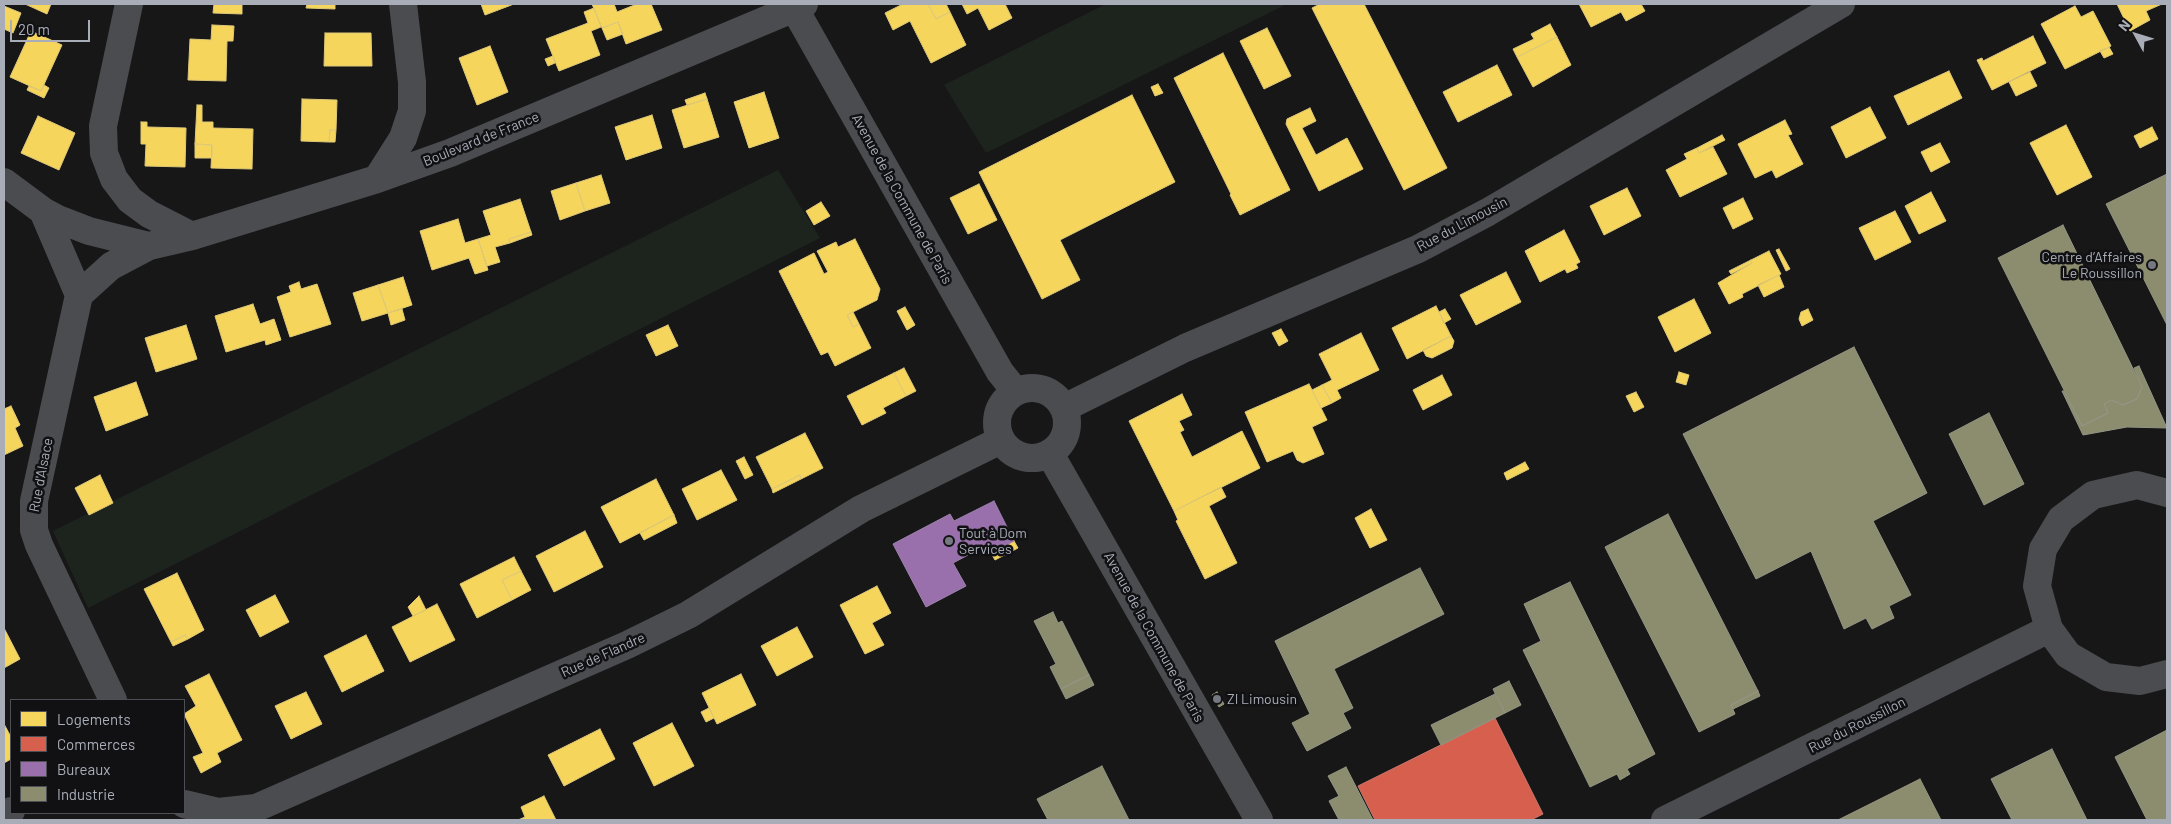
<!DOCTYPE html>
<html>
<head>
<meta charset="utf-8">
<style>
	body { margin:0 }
	#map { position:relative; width:2171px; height:824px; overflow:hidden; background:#171717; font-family:Barlow,sans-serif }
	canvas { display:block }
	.frame { position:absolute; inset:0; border:5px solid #a8adb8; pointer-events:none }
	.legend { position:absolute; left:10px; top:699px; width:175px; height:115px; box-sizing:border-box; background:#111113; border:1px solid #4d4f55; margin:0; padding:6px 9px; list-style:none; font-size:15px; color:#a8adb8 }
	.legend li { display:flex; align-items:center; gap:10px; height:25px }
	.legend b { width:25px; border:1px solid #4d4f55 }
	.north { position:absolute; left:2111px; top:10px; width:50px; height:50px; -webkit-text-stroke:4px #111113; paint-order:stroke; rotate:309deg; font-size:14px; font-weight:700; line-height:20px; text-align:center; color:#a8adb8 }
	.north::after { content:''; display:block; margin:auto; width:18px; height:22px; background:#a8adb8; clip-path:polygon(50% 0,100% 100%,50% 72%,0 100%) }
	.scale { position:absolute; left:10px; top:20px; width:80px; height:22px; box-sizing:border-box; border:2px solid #a8adb8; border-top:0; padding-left:6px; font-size:15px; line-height:18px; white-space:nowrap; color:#a8adb8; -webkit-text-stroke:4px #111113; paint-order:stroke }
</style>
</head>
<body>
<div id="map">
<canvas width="2171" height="824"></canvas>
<div class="frame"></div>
<ul class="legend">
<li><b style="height:14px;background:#f6d55c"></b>Logements</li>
<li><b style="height:14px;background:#d6604d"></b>Commerces</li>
<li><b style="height:14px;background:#9970ab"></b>Bureaux</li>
<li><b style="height:14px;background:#8c8c6e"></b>Industrie</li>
</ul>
<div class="north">N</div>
<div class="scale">20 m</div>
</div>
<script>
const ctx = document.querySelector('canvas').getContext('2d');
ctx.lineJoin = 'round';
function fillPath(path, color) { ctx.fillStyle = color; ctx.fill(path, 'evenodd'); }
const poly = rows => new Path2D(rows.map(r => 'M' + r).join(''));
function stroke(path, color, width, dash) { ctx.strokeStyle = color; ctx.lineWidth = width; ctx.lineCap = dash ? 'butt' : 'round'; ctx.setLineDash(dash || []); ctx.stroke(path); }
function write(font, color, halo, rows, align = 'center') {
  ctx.font = font + ' Barlow,sans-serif'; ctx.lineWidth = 5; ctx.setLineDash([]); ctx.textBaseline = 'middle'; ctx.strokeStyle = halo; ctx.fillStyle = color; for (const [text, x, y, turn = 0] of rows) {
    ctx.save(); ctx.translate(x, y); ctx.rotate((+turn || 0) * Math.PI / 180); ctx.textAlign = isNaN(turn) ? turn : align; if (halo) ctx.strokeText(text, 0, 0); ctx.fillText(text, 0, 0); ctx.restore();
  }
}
fillPath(poly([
	[1106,4,1287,4,986,153,944,85],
	[778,170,820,238,88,608,53,531]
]), '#1d241e');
const homes = poly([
	[25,4,51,4,47,14,25,4],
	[214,4,242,4,242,14,213,13,214,4],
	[307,4,335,4,335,9,306,8,307,4],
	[481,4,514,4,485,15,481,4],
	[592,4,614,4,617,12,637,4,651,4,662,30,626,44,618,22,602,28,592,4],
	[903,4,928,4,936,19,950,12,966,45,931,63,910,21,893,30,885,13,903,4],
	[928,4,946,4,950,12,936,19,928,4],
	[962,4,1005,4,1012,18,989,30,978,8,967,14,962,4],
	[1320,4,1364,4,1447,168,1404,190,1312,8,1320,4],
	[1579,4,1641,4,1645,11,1626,21,1621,12,1591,27,1579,4],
	[2117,4,2162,4,2146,11,2150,20,2130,31,2117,4],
	[4,6,21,13,13,33,4,29,4,6],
	[2075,6,2081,17,2093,11,2111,46,2065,69,2041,24,2075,6],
	[594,8,601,27,591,31,600,55,559,71,546,39,588,23,584,12,594,8],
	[618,22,623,34,607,40,602,28,618,22],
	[1550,24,1557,37,1517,57,1513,49,1534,39,1531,34,1550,24],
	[212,25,234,26,233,41,227,41,226,81,188,80,190,39,211,40,212,25],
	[1267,28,1291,76,1264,89,1240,41,1267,28],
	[31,31,62,45,41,91,10,77,31,31],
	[325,33,371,33,372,66,324,66,325,33],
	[2033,36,2046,63,1992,90,1977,60,1982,58,1983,61,2033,36],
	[1557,37,1571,65,1533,87,1517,57,1557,37],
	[490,46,508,92,477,105,459,58,490,46],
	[2109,47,2113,54,2104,58,2100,51,2109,47],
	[1223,53,1290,190,1240,215,1230,195,1231,194,1174,78,1223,53],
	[553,56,555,63,548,66,545,59,553,56],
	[1497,65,1512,95,1458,122,1443,92,1497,65],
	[1949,71,1962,98,1908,125,1894,96,1949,71],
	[2030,72,2037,86,2016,96,2009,82,2030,72],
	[1158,84,1163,93,1155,96,1151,87,1158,84],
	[44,85,49,88,44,98,27,90,29,86,41,91,44,85],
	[764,92,779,138,749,148,734,102,764,92],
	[705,93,707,99,687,105,685,100,705,93],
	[1132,95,1175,182,1060,240,1080,280,1042,299,979,172,1132,95],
	[302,99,337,100,336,130,330,130,329,142,301,141,302,99],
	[707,99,719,137,684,148,672,110,707,99],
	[197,105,202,105,202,122,213,122,213,128,253,129,252,169,211,168,212,145,195,144,197,105],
	[1870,107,1886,138,1846,158,1831,127,1870,107],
	[1310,108,1316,121,1302,128,1316,155,1347,138,1363,169,1319,191,1286,124,1287,119,1310,108],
	[652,115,662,148,626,160,615,127,652,115],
	[38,116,75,133,59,170,21,153,38,116],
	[1785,120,1792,134,1788,135,1803,164,1776,178,1772,170,1755,178,1738,144,1785,120],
	[141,122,147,122,147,127,186,128,185,167,145,166,146,144,141,144,141,122],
	[2066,125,2092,177,2057,195,2030,143,2066,125],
	[2152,127,2158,139,2140,148,2134,136,2152,127],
	[330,130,336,130,335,142,329,142,330,130],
	[1722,135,1725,140,1699,153,1697,148,1722,135],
	[1940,143,1950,162,1931,172,1921,152,1940,143],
	[195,144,212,145,212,158,195,158,195,144],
	[1713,147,1727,174,1680,197,1666,170,1687,159,1684,154,1697,148,1699,153,1713,147],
	[601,175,610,203,585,211,576,183,601,175],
	[576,183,585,211,560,220,551,191,576,183],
	[979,184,997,220,968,234,950,198,979,184],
	[1627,188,1641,216,1604,235,1590,206,1627,188],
	[1931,192,1946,221,1919,234,1905,206,1931,192],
	[1743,198,1753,219,1733,229,1723,208,1743,198],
	[520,199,531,232,509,239,510,243,495,247,500,262,487,266,478,239,491,235,483,211,520,199],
	[821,202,830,216,814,225,806,211,821,202],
	[1895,211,1911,242,1875,260,1859,228,1895,211],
	[458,219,465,243,478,239,488,270,475,274,469,258,432,270,420,231,458,219],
	[1564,230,1580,262,1576,264,1578,268,1567,273,1565,269,1540,282,1525,251,1564,230],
	[531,232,532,235,510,243,509,239,531,232],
	[855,239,880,289,877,300,847,315,853,327,859,324,871,348,835,366,828,352,821,355,779,271,814,253,824,274,828,272,817,251,836,242,838,247,855,239],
	[1779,249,1790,269,1786,271,1776,250,1779,249],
	[1769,251,1781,274,1742,294,1743,297,1729,304,1718,283,1752,263,1751,260,1769,251],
	[1751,260,1752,263,1731,274,1729,271,1751,260],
	[1506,272,1521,302,1476,325,1460,295,1506,272],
	[1779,275,1784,287,1764,297,1758,285,1779,275],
	[403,277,412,305,388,313,378,285,403,277],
	[299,282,301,289,317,284,331,324,290,337,277,297,291,292,289,286,299,282],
	[378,285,388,313,362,321,353,293,378,285],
	[1694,299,1711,333,1675,352,1658,317,1694,299],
	[253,304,260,324,274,319,281,340,266,345,265,340,226,352,215,316,253,304],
	[1436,306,1451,336,1407,359,1392,328,1436,306],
	[905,307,915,325,907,330,897,311,905,307],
	[402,309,405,320,391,325,388,313,402,309],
	[1445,309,1451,319,1444,323,1439,312,1445,309],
	[1808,309,1813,320,1802,326,1799,319,1801,312,1808,309],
	[853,312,859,324,853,327,847,315,853,312],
	[186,325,197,359,156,372,145,338,186,325],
	[668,325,678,346,656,356,646,335,668,325],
	[1281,329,1288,341,1279,346,1272,333,1281,329],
	[1361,333,1379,370,1337,390,1341,398,1332,403,1322,385,1332,380,1319,354,1361,333],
	[1451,336,1454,341,1452,348,1432,358,1426,356,1423,350,1451,336],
	[904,368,916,391,906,396,894,373,904,368],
	[1679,372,1689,375,1686,385,1676,382,1679,372],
	[894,373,906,396,883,408,886,413,862,425,847,396,894,373],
	[1442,375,1452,395,1423,410,1413,390,1442,375],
	[136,382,148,415,106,431,94,397,136,382],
	[1309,384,1327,420,1312,427,1324,454,1303,463,1297,460,1293,451,1267,462,1245,412,1309,384],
	[1322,385,1332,403,1321,408,1312,390,1322,385],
	[1636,392,1644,407,1634,412,1626,396,1636,392],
	[1182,394,1192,415,1179,421,1184,430,1180,432,1192,457,1242,431,1260,468,1174,511,1129,421,1182,394],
	[11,406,20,425,15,428,23,446,4,455,4,409,11,406],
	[805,433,823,468,801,479,800,475,772,489,756,457,805,433],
	[744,457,753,475,745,479,736,461,744,457],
	[1525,462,1529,469,1507,480,1504,473,1525,462],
	[721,470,737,500,697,520,682,489,721,470],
	[100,475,113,503,89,515,75,488,100,475],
	[800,475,801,479,773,493,772,489,800,475],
	[656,479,674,515,620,543,601,507,656,479],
	[1221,487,1226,497,1209,506,1237,563,1205,579,1176,521,1178,520,1174,511,1221,487],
	[1371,509,1387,540,1370,548,1355,518,1371,509],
	[674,515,677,523,644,540,640,533,674,515],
	[585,531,603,567,554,592,536,556,585,531],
	[1014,541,1018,548,995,560,991,553,1014,541],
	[514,557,521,571,502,580,512,600,477,618,460,584,514,557],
	[521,571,531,590,512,600,502,580,521,571],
	[177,573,204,630,188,639,185,635,171,642,144,589,177,573],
	[877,586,891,613,872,623,884,645,865,654,840,605,877,586],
	[275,595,289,622,260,637,246,610,275,595],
	[419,596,426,610,413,616,408,607,419,596],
	[437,604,455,640,410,662,392,627,437,604],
	[797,627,813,657,777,676,761,646,797,627],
	[4,628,20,659,4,668,4,628],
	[185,635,188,639,173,646,171,642,185,635],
	[366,635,384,671,342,692,324,656,366,635],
	[209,674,242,740,217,753,221,762,201,773,193,757,203,753,184,714,196,706,185,686,209,674],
	[741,674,756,705,717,724,702,693,741,674],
	[306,692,322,724,291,739,275,706,306,692],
	[709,708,714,718,706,722,701,712,709,708],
	[672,723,694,766,654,786,633,743,672,723],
	[4,724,11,737,11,759,4,763,4,724],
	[600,729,615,759,564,786,548,755,600,729],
	[544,796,556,820,518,820,525,817,521,807,544,796]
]);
fillPath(homes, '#f6d55c');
stroke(homes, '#dfc978', 1);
const shops = poly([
	[1495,718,1543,814,1531,820,1375,820,1358,786,1495,718]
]);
fillPath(shops, '#d6604d');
stroke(shops, '#c8776d', 1);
const offices = poly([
	[994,501,1014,541,991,553,987,545,953,563,966,586,926,607,893,544,950,514,954,521,994,501]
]);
fillPath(offices, '#9970ab');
stroke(offices, '#9e82af', 1);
const industry = poly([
	[2167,174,2167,325,2106,204,2167,174],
	[2063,225,2142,387,2137,399,2123,405,2111,400,2104,404,2108,413,2082,426,1998,258,2063,225],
	[1854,347,1927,493,1873,521,1911,595,1889,606,1894,618,1872,629,1866,618,1844,629,1811,551,1756,579,1683,434,1854,347],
	[2139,366,2167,428,2127,427,2083,435,2062,391,2064,391,2082,426,2108,413,2104,404,2111,400,2123,405,2137,399,2142,387,2134,368,2139,366],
	[1989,413,2024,484,1984,505,1949,434,1989,413],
	[1668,514,1758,691,1731,705,1735,714,1699,732,1605,547,1668,514],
	[1420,568,1444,614,1334,669,1353,708,1343,713,1351,728,1307,751,1292,723,1310,714,1275,641,1420,568],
	[1570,582,1655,754,1627,769,1630,774,1620,780,1617,774,1590,787,1523,650,1541,641,1524,604,1570,582],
	[1053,612,1058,623,1062,621,1089,675,1061,689,1050,667,1056,664,1034,621,1053,612],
	[1089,675,1094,685,1066,699,1061,689,1089,675],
	[1509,681,1521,705,1505,713,1493,689,1509,681],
	[1758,691,1760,696,1733,709,1731,705,1758,691],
	[1217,692,1224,704,1219,707,1212,695,1217,692],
	[1495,694,1505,713,1441,745,1431,725,1495,694],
	[2167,730,2167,820,2147,820,2115,757,2167,730],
	[2052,749,2087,820,2012,820,1991,779,2052,749],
	[1102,766,1129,820,1048,820,1037,799,1102,766],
	[1346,767,1373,820,1339,820,1329,801,1339,796,1328,776,1346,767],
	[1920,779,1941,820,1838,820,1920,779]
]);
fillPath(industry, '#8c8c6e');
stroke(industry, '#949684', 1);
stroke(poly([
	[129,4,103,126,104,153,114,179,130,200,149,214,192,236],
	[792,4,1000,372,1016,392],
	[377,179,403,138,412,111,412,82,403,4],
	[4,182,43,211,58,219,89,231,149,246,192,236,377,179,450,153,804,4],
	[43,211,79,295,34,501,34,530,39,545,113,700],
	[79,295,111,266,149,246],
	'997 423a35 35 0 1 1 70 0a35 35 0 1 1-70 0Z',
	[1064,408,1185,348,1418,249,1488,212,1841,4],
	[1050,454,1259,820],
	[2167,493,2137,485,2093,495,2061,519,2043,549,2037,586,2049,629,2068,655,2106,677,2140,681,2167,674],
	[184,804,218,812,256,808,627,645,688,615,861,509,1001,440],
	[4,815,11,811],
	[1665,820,2049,629]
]), '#4b4c50', 28);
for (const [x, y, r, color] of [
	[2152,265,5,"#757880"],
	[949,541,5,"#757880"],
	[1217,699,5,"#757880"]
]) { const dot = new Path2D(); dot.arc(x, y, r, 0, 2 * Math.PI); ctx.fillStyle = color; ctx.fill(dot); stroke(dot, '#111113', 2); }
write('14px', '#a8adb8', '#111113', [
	["Boulevard de France",481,139,-22],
	["Avenue de la Commune de Paris",902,199,61],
	["Rue du Limousin",1462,224,-28],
	["Rue d'Alsace",41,475,-79],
	["Avenue de la Commune de Paris",1154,637,61],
	["Rue de Flandre",603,655,-24],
	["Rue du Roussillon",1857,725,-27]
]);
write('14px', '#a8adb8', '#111113', [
	["Centre d’Affaires",2142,257,"right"],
	["Le Roussillon",2142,273,"right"],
	["Tout à Dom",959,533],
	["Services",959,549],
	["ZI Limousin",1227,699]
], 'left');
</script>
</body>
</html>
